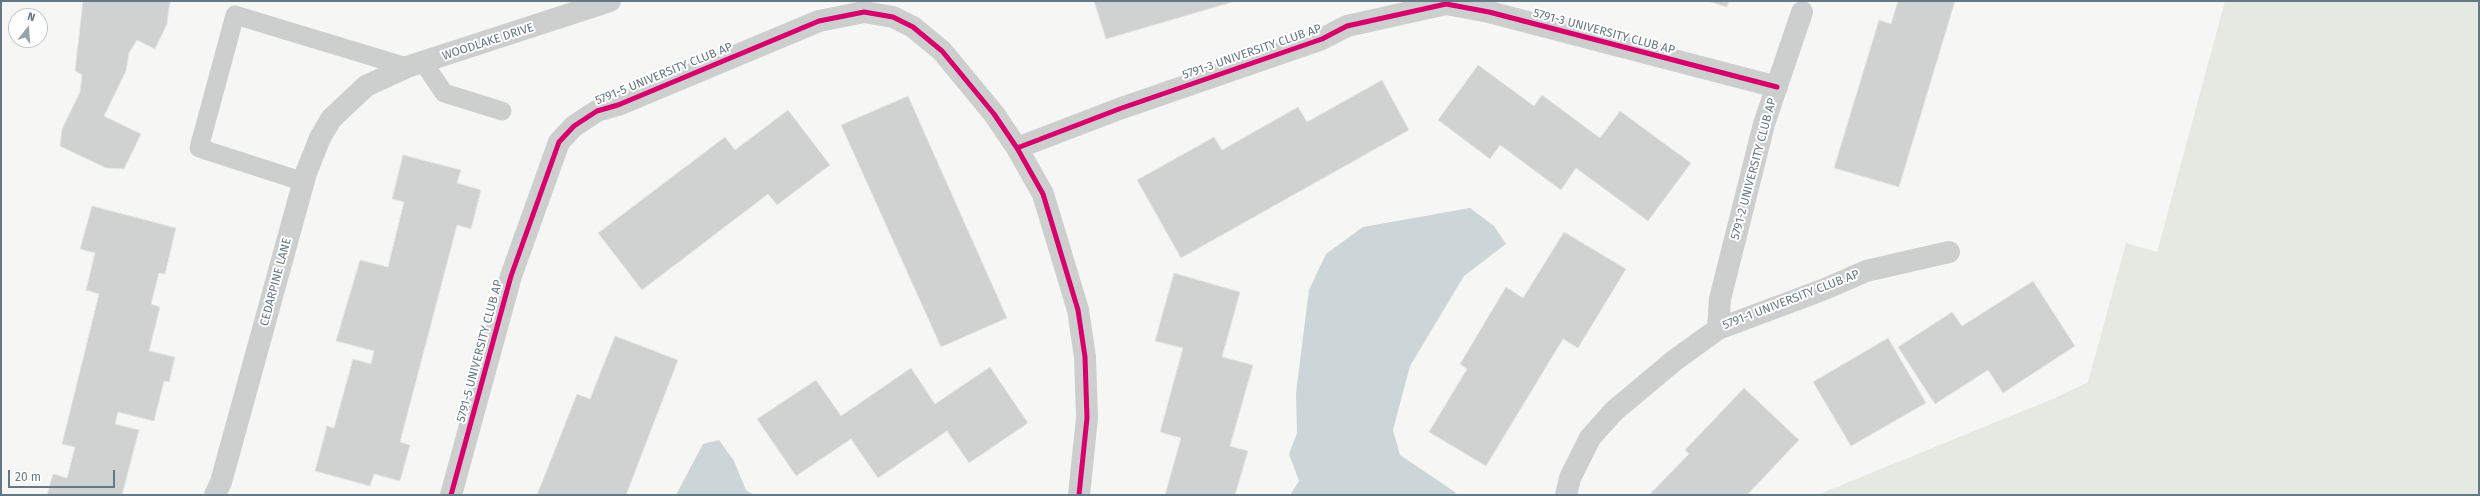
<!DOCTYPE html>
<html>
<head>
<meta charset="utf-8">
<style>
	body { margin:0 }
	#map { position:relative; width:2480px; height:496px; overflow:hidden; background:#f6f6f4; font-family:"Fira Sans",sans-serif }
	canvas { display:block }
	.frame { position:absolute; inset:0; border:2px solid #657885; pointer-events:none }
	.north { position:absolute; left:8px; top:8px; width:40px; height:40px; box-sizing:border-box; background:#fff; border:1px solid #c1c9ce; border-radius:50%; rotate:17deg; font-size:11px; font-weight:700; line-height:16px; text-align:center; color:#657885 }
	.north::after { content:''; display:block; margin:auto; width:14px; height:18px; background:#98a4ac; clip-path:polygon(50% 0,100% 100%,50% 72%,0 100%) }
	.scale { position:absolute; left:8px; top:470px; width:107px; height:18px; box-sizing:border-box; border:2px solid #657885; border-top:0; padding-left:5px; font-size:12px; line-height:14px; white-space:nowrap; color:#657885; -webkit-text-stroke:3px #fff; paint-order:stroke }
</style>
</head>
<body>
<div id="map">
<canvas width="2480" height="496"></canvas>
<div class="frame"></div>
<div class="north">N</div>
<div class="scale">20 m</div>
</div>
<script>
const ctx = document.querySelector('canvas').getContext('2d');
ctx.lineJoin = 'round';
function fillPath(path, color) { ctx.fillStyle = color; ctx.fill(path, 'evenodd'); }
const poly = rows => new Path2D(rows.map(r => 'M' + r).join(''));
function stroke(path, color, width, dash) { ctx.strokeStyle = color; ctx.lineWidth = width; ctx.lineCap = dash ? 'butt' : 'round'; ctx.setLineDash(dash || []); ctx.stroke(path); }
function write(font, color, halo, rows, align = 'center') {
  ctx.font = font + ' "Fira Sans",sans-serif'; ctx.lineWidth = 4; ctx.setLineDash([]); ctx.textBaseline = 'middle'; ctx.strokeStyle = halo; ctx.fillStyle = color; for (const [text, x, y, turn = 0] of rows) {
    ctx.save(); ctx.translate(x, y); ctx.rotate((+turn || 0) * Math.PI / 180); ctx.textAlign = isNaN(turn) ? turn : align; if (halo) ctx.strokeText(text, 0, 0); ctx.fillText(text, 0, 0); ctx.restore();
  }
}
fillPath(poly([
	[2225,1,2479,1,2479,495,1817,495,2055,398,2088,382,2126,243,2157,252]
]), '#e6e9e2');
fillPath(poly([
	[1470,208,1494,226,1506,244,1464,276,1410,366,1393,430,1400,455,1455,492,1457,495,1290,495,1299,481,1289,454,1297,433,1296,393,1309,290,1326,254,1363,227],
	[719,440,734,461,746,490,754,495,676,495,703,444]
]), '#ccd5d7');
const building = poly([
	[83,1,171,1,169,7,167,24,155,49,137,40,129,53,126,71,104,116,141,134,124,169,106,168,60,146,62,129,80,92,82,75,75,71,83,1],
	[1094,1,1236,1,1106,39,1094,1],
	[1707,1,1729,1,1727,7,1707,1],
	[1898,1,1955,1,1899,187,1834,168,1879,20,1891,24,1898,1],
	[1478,65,1534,106,1542,95,1600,138,1620,111,1691,163,1648,221,1576,168,1561,190,1500,145,1490,159,1438,120,1478,65],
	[1382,80,1409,130,1181,258,1137,180,1214,137,1222,150,1298,107,1307,122,1382,80],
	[908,96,1007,318,941,347,841,125,908,96],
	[788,110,830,165,777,205,768,194,642,290,598,233,725,137,735,150,788,110],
	[403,155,461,170,457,183,481,190,471,229,457,225,400,442,410,445,400,481,374,474,370,486,315,471,327,426,334,428,353,359,371,364,374,351,336,341,360,260,388,267,404,202,392,199,403,155],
	[92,206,176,228,165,274,159,273,151,304,160,307,149,351,175,357,169,382,164,381,154,421,118,412,115,424,139,430,122,495,47,495,53,474,67,478,75,447,62,444,99,294,86,290,95,253,80,249,92,206],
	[1564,232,1626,269,1578,348,1563,339,1486,466,1429,432,1467,369,1460,364,1506,287,1523,298,1564,232],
	[1174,273,1240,292,1222,357,1253,365,1230,446,1248,451,1235,495,1165,495,1181,438,1160,432,1183,348,1155,341,1174,273],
	[2033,281,2075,346,2003,393,1988,370,1935,404,1898,347,1952,312,1962,326,2033,281],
	[615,336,678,360,626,495,537,495,577,394,590,399,615,336],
	[1888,338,1926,403,1851,446,1813,382,1888,338],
	[990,367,1028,423,969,463,947,431,878,478,851,439,796,476,757,419,816,380,841,416,911,368,935,404,990,367],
	[1744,388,1799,440,1747,495,1649,495,1689,454,1685,450,1744,388]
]);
fillPath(building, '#d0d1d1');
stroke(building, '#e5e5e4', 1);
stroke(poly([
	[423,62,444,93,502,111],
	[304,182,199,148,235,15,407,67]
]), '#cdcfcf', 19);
stroke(poly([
	[1017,148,1119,109,1322,39,1347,26,1446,4,1489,12,1777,87],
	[1718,329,1720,299,1764,124,1802,12],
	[215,495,221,482,306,173,320,138,331,119,366,86,407,67,610,1],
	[451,495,511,276,559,142,574,126,597,111,618,105,819,21,864,12,893,17,913,27,942,51,994,114,1017,148,1043,194,1078,310,1085,357,1087,418,1079,495],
	[1566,495,1570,478,1590,438,1614,411,1675,360,1718,329,1825,289,1866,271,1949,252]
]), '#cdcfcf', 22);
stroke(poly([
	[1017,148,1119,109,1322,39,1347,26,1446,4,1489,12,1777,87],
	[451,495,511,276,559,142,574,126,597,111,618,105,819,21,864,12,893,17,913,27,942,51,994,114,1017,148,1043,194,1078,310,1085,357,1087,418,1079,495]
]), '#d6006c', 5);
write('12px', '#657885', '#fff', [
	["5791-3 UNIVERSITY CLUB AP",1604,32,15],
	["WOODLAKE DRIVE",488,42,-18],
	["5791-3 UNIVERSITY CLUB AP",1252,52,-19],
	["5791-5 UNIVERSITY CLUB AP",664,74,-22],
	["5791-2 UNIVERSITY CLUB AP",1754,169,-75],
	["CEDARPINE LANE",276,282,-75],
	["5791-1 UNIVERSITY CLUB AP",1791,300,-21],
	["5791-5 UNIVERSITY CLUB AP",480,351,-75]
]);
</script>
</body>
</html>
